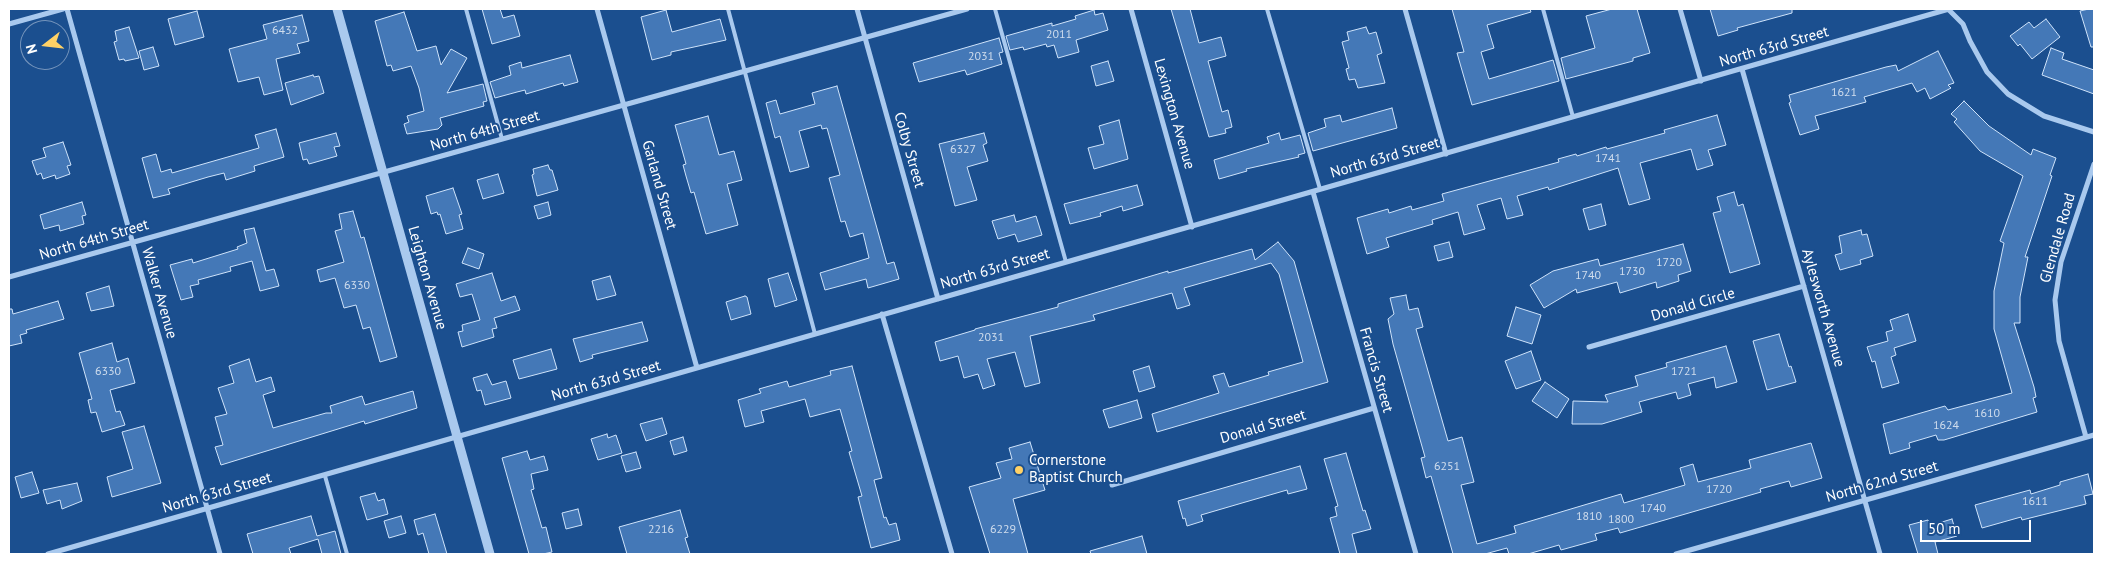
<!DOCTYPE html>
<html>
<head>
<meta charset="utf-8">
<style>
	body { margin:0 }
	#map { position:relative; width:2103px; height:563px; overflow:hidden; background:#1b4f8f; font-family:"PT Sans",sans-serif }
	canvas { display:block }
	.frame { position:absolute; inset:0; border:10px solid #fff; pointer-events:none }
	.north { position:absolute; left:20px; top:20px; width:50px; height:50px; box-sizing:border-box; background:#1b4f8f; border:1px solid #7695bc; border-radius:50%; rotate:254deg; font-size:14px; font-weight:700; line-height:20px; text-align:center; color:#fff }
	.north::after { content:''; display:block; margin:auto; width:18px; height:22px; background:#ffd166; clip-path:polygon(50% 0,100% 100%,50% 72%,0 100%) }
	.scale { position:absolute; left:1920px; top:520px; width:111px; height:22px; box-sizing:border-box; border:2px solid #fff; border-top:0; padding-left:6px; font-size:15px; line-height:18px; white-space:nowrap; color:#fff; -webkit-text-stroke:4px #1b4f8f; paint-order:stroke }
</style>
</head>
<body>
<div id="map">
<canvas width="2103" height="563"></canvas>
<div class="frame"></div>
<div class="north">N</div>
<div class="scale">50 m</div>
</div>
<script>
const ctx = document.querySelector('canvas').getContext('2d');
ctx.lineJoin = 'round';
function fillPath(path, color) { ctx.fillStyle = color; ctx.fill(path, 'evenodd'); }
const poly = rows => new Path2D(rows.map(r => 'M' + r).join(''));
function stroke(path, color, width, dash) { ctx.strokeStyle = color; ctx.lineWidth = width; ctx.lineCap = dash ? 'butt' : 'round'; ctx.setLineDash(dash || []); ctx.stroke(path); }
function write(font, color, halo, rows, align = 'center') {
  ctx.font = font + ' "PT Sans",sans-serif'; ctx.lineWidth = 4; ctx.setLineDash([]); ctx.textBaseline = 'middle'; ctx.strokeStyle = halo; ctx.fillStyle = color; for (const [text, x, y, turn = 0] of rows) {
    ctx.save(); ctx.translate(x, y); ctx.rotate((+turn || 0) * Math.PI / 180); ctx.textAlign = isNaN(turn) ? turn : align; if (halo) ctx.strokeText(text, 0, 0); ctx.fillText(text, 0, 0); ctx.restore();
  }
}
const building = poly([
	[482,9,500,9,503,18,514,15,520,36,492,44,482,9],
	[1171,9,1190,9,1199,43,1221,37,1226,56,1208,61,1222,112,1228,110,1232,127,1225,129,1226,133,1209,137,1171,9],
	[1452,9,1530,9,1531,12,1487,25,1494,48,1481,52,1489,79,1553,60,1559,81,1472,105,1457,53,1464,52,1452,9],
	[1612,9,1637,9,1650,53,1633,58,1633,61,1566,79,1561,58,1595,48,1586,16,1612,9],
	[1710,9,1792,9,1792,13,1737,28,1738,30,1718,36,1710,9],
	[2089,9,2094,9,2094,47,2091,47,2080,11,2089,9],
	[666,10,672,32,720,19,726,40,671,52,671,55,652,60,641,17,666,10],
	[1094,10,1095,15,1103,13,1108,30,1076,40,1079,52,1058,58,1054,45,1047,47,1046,44,1024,50,1023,47,1010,50,1006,36,1052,23,1052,26,1076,19,1075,16,1094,10],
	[197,11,204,37,175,45,168,19,197,11],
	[404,12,417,51,436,46,441,65,451,49,467,58,447,93,483,84,487,101,483,102,484,106,440,118,442,125,438,129,407,134,404,124,409,122,407,116,424,111,419,88,411,66,393,71,391,65,387,66,375,21,404,12],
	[302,15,309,41,297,44,300,53,276,59,283,90,264,95,259,77,238,82,229,49,267,39,263,25,302,15],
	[2046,19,2060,37,2032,59,2020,44,2018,46,2010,36,2029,22,2034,28,2046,19],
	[129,27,139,58,125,61,124,59,119,60,114,42,117,41,115,31,129,27],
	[1366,27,1369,34,1376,32,1382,53,1377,55,1385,83,1358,88,1355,79,1349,80,1346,69,1349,68,1342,42,1349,40,1347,32,1366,27],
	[999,38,1003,52,999,53,1002,64,967,75,965,70,919,82,913,63,999,38],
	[153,47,159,66,144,70,139,51,153,47],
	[2051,48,2064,53,2062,59,2094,70,2094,94,2042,75,2051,48],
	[1938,51,1954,83,1948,85,1951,88,1930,99,1925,88,1917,92,1912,83,1864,97,1866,102,1815,116,1819,129,1800,135,1789,103,1791,102,1789,95,1886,67,1896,65,1898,71,1938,51],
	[570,55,578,82,564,86,563,83,526,94,525,90,517,92,495,98,490,82,511,75,509,66,521,62,522,68,570,55],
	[1108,61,1114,81,1096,86,1091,66,1108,61],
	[313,75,314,77,319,76,324,93,291,105,285,83,313,75],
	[837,86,887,264,894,262,899,279,868,288,866,279,825,290,820,273,869,258,863,233,850,237,845,221,841,222,829,178,840,175,827,128,822,129,821,125,799,131,809,167,790,172,780,136,775,138,766,103,776,100,780,114,815,104,812,93,837,86],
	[1964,101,1989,126,2031,155,2033,149,2056,158,2050,175,2052,176,2025,257,2028,257,2020,297,2020,323,2014,323,2034,387,2036,397,2033,398,2037,412,1944,440,1938,440,1936,435,1909,443,1910,448,1890,454,1883,424,1945,406,1948,410,2012,393,1994,329,1994,291,2004,243,2000,241,2023,176,1980,151,1954,122,1957,119,1951,114,1964,101],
	[1392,108,1397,128,1313,151,1308,133,1326,127,1324,119,1340,115,1342,122,1392,108],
	[1717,115,1726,145,1708,150,1713,165,1697,170,1691,149,1640,163,1650,199,1629,205,1618,168,1549,190,1548,187,1517,196,1523,215,1507,219,1501,198,1477,205,1485,229,1464,235,1458,212,1432,220,1433,224,1386,238,1389,247,1367,254,1357,218,1388,209,1389,213,1411,206,1412,210,1444,201,1442,194,1559,162,1558,159,1576,154,1577,156,1606,147,1607,149,1665,133,1664,130,1717,115],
	[708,116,719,155,734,151,742,180,727,184,738,225,706,234,694,192,691,193,686,176,683,165,686,164,675,125,708,116],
	[1119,120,1128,159,1094,169,1088,148,1104,144,1099,126,1119,120],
	[276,129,284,157,254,166,255,171,226,180,224,173,208,177,168,189,170,194,153,198,142,158,156,154,161,172,171,169,172,173,259,148,255,135,276,129],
	[336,133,340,146,334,147,337,156,309,164,307,159,303,160,299,143,336,133],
	[984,133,987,143,983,145,988,161,967,167,977,200,955,206,939,144,984,133],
	[1279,133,1281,140,1300,135,1305,153,1298,155,1299,157,1246,169,1247,171,1219,179,1214,160,1269,143,1267,137,1279,133],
	[63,142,71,165,67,166,70,174,56,179,55,175,43,179,41,173,37,175,32,161,46,157,43,148,63,142],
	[548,165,550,170,552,170,558,190,537,196,532,175,534,174,533,169,548,165],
	[498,174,504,193,483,199,477,180,498,174],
	[1137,185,1143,205,1123,211,1122,206,1100,213,1101,216,1070,224,1064,204,1137,185],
	[453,188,462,214,459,215,463,229,446,234,440,214,438,215,437,212,431,214,426,196,453,188],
	[1734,192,1738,206,1743,204,1760,264,1730,273,1713,213,1721,211,1717,197,1734,192],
	[82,202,86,215,82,216,84,224,60,231,59,225,44,229,40,215,82,202],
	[548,202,551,215,538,219,534,206,548,202],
	[1601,204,1606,225,1589,230,1583,209,1601,204],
	[353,211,361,238,364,237,397,357,380,362,370,327,363,329,356,305,344,308,335,278,320,282,317,270,344,262,335,231,342,229,339,214,353,211],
	[1014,215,1016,222,1036,216,1042,235,1018,242,1015,234,998,239,992,221,1014,215],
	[254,228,266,271,274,269,279,286,260,291,252,261,230,267,231,271,198,280,199,284,190,286,193,297,181,300,170,265,192,259,193,263,238,249,237,247,247,243,244,230,254,228],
	[1861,230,1862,235,1867,234,1873,256,1860,260,1861,264,1840,270,1835,255,1842,253,1839,236,1861,230],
	[1278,242,1294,261,1328,382,1157,432,1152,414,1219,393,1213,376,1224,373,1229,387,1269,375,1268,372,1303,362,1279,274,1271,263,1184,288,1190,305,1177,309,1172,293,1093,315,1095,320,1030,336,1040,383,1025,387,1015,352,987,359,995,385,983,389,978,374,964,378,958,356,940,361,935,342,975,330,975,329,1058,307,1058,304,1168,271,1168,273,1252,249,1255,260,1278,242],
	[1449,242,1453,257,1438,261,1434,246,1449,242],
	[1683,244,1691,271,1678,275,1679,281,1657,288,1656,282,1620,293,1617,282,1577,293,1576,289,1544,308,1530,285,1553,271,1598,259,1600,266,1683,244],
	[468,248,484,254,479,269,462,263,468,248],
	[492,273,501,301,515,296,520,310,494,318,497,328,492,329,494,337,462,347,458,332,463,331,462,325,480,320,472,294,460,297,456,284,492,273],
	[788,273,797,300,775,307,768,279,788,273],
	[610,276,616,295,597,300,592,281,610,276],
	[109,286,114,306,91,311,86,293,109,286],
	[1406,295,1409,310,1418,308,1423,327,1416,329,1448,441,1462,437,1474,482,1461,485,1477,544,1516,533,1514,526,1621,494,1624,503,1685,485,1680,468,1693,464,1698,482,1751,468,1749,460,1811,443,1822,478,1791,487,1789,481,1760,489,1761,492,1620,533,1618,528,1595,534,1597,540,1561,550,1559,545,1528,554,1509,554,1507,548,1485,554,1453,554,1431,476,1426,478,1421,458,1425,457,1393,344,1388,319,1394,314,1390,298,1406,295],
	[745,296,747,297,751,314,731,320,726,302,745,296],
	[58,301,64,319,26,330,27,333,20,335,22,343,9,346,9,309,12,309,13,314,58,301],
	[1516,307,1541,315,1532,344,1507,336,1516,307],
	[1908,314,1916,341,1894,348,1896,355,1891,357,1899,383,1882,388,1875,361,1872,362,1867,347,1888,341,1886,332,1893,330,1890,320,1908,314],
	[642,322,648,341,592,355,593,358,580,362,573,339,642,322],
	[1779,334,1789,367,1791,366,1796,382,1767,390,1753,341,1779,334],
	[112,343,117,362,128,358,135,383,110,390,116,412,120,411,125,425,102,432,96,412,91,413,88,400,92,399,79,353,112,343],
	[1726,346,1737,382,1716,388,1714,377,1688,384,1691,395,1678,399,1676,392,1639,402,1642,412,1602,424,1572,424,1573,401,1608,402,1605,395,1638,386,1635,376,1667,367,1666,363,1726,346],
	[551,349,557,369,519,379,513,360,551,349],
	[1531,351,1541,380,1516,389,1505,361,1531,351],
	[249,359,256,382,271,377,275,391,263,395,273,428,326,413,332,413,330,406,362,396,365,405,413,391,417,408,365,424,364,421,221,465,215,447,223,445,215,417,227,414,218,388,234,383,229,366,249,359],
	[852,366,882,478,874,480,884,518,886,517,889,525,896,523,900,540,871,548,858,497,862,496,849,452,852,451,840,409,810,417,805,399,761,411,764,422,745,427,738,400,761,393,759,389,787,381,789,387,831,375,830,371,852,366],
	[1149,366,1155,387,1139,392,1133,371,1149,366],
	[487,374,492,385,506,381,511,398,485,405,481,390,477,391,473,378,487,374],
	[1545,382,1569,399,1557,418,1532,401,1545,382],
	[1137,400,1142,418,1109,428,1103,410,1137,400],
	[662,418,667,434,646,441,640,424,662,418],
	[144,426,161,483,112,497,107,477,133,469,122,432,144,426],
	[607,434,608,438,616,435,622,453,598,460,591,439,607,434],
	[683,437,687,451,674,455,670,441,683,437],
	[1030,442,1045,490,1013,499,1028,554,990,554,969,487,1001,478,996,463,1012,459,1009,448,1030,442],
	[527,451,530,460,544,456,548,470,531,474,534,489,531,490,542,528,546,527,552,552,543,554,529,554,502,458,527,451],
	[636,452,641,468,626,472,621,456,636,452],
	[1346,453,1363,511,1365,510,1371,529,1352,534,1357,554,1340,554,1330,518,1337,516,1335,507,1338,506,1324,459,1346,453],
	[1300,466,1307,489,1288,494,1287,490,1242,503,1201,515,1203,521,1187,526,1185,518,1183,519,1178,501,1300,466],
	[32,472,39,493,21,498,15,477,32,472],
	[2088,474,2093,494,2084,496,2086,504,2022,520,2021,517,1982,528,1975,505,2030,490,2031,494,2060,485,2060,482,2088,474],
	[77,483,82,501,62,509,60,500,47,504,43,490,77,483],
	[375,493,378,501,384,499,388,514,367,520,360,497,375,493],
	[578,509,582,525,566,529,562,513,578,509],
	[680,510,688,537,685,538,690,554,627,554,619,527,680,510],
	[435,514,436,517,447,554,429,554,423,533,418,535,414,520,435,514],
	[311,516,317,536,335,531,341,554,322,554,318,539,289,548,291,554,253,554,247,534,311,516],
	[401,516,406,533,389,538,384,521,401,516],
	[1952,519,1957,536,1935,542,1938,554,1918,554,1909,525,1928,520,1929,526,1952,519],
	[1142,536,1147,554,1091,554,1090,551,1142,536]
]);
fillPath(building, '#4478b7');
stroke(building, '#cfe3fa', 1);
stroke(poly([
	[466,9,502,139],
	[728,9,815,334],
	[995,9,1066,262],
	[1267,9,1320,189],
	[1543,9,1573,117],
	[325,476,347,554]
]), '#a9c9ee', 4);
stroke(poly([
	[67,9,220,554],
	[597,9,697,368],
	[857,9,938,299],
	[1131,9,1192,227],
	[1405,9,1446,154],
	[1680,9,1701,81],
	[1948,9,1963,24,1970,41,1987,72,2008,94,2044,116,2094,132],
	[9,24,63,9],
	[1742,69,1880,554],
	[1313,192,1416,554],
	[9,277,967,9],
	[882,314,952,554],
	[1589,347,1804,286],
	[2086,437,2059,341,2055,300,2061,262,2094,164],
	[1112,485,1374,408],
	[48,554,1949,9],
	[1676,554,2094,435]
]), '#a9c9ee', 5);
stroke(poly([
	[337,9,490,554]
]), '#a9c9ee', 9);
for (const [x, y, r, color] of [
	[1019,470,5,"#ffd166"]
]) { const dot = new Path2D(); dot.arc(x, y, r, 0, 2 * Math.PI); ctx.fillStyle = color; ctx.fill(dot); stroke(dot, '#1b4f8f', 2); }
write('12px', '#d0dded', null, [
	["6432",285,31],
	["2011",1059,35],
	["2031",981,57],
	["1621",1844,93],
	["6327",963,150],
	["1741",1608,159],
	["1720",1669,263],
	["1730",1632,272],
	["1740",1588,276],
	["6330",357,286],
	["2031",991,338],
	["6330",108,372],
	["1721",1684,372],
	["1610",1987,414],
	["1624",1946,426],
	["6251",1447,467],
	["1720",1719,490],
	["1611",2035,502],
	["1740",1653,509],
	["1810",1589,517],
	["1800",1621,520],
	["2216",661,530],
	["6229",1003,530]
]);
write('15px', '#fff', '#1b4f8f', [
	["North 63rd Street",1774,47,-16],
	["Lexington Avenue",1174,114,74],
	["North 64th Street",485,131,-16],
	["Colby Street",909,150,74],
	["North 63rd Street",1385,158,-16],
	["Garland Street",659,185,74],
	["Glendale Road",2058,238,-74],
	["North 64th Street",94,240,-16],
	["North 63rd Street",995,269,-16],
	["Leighton Avenue",427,278,74],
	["Walker Avenue",159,293,74],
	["Donald Circle",1693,305,-16],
	["Aylesworth Avenue",1823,308,74],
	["Francis Street",1376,370,74],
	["North 63rd Street",606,381,-16],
	["Donald Street",1263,427,-16],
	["North 62nd Street",1882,482,-16],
	["North 63rd Street",217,493,-16]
]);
write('15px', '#fff', '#1b4f8f', [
	["Cornerstone",1029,461],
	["Baptist Church",1029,478]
], 'left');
</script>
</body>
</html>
